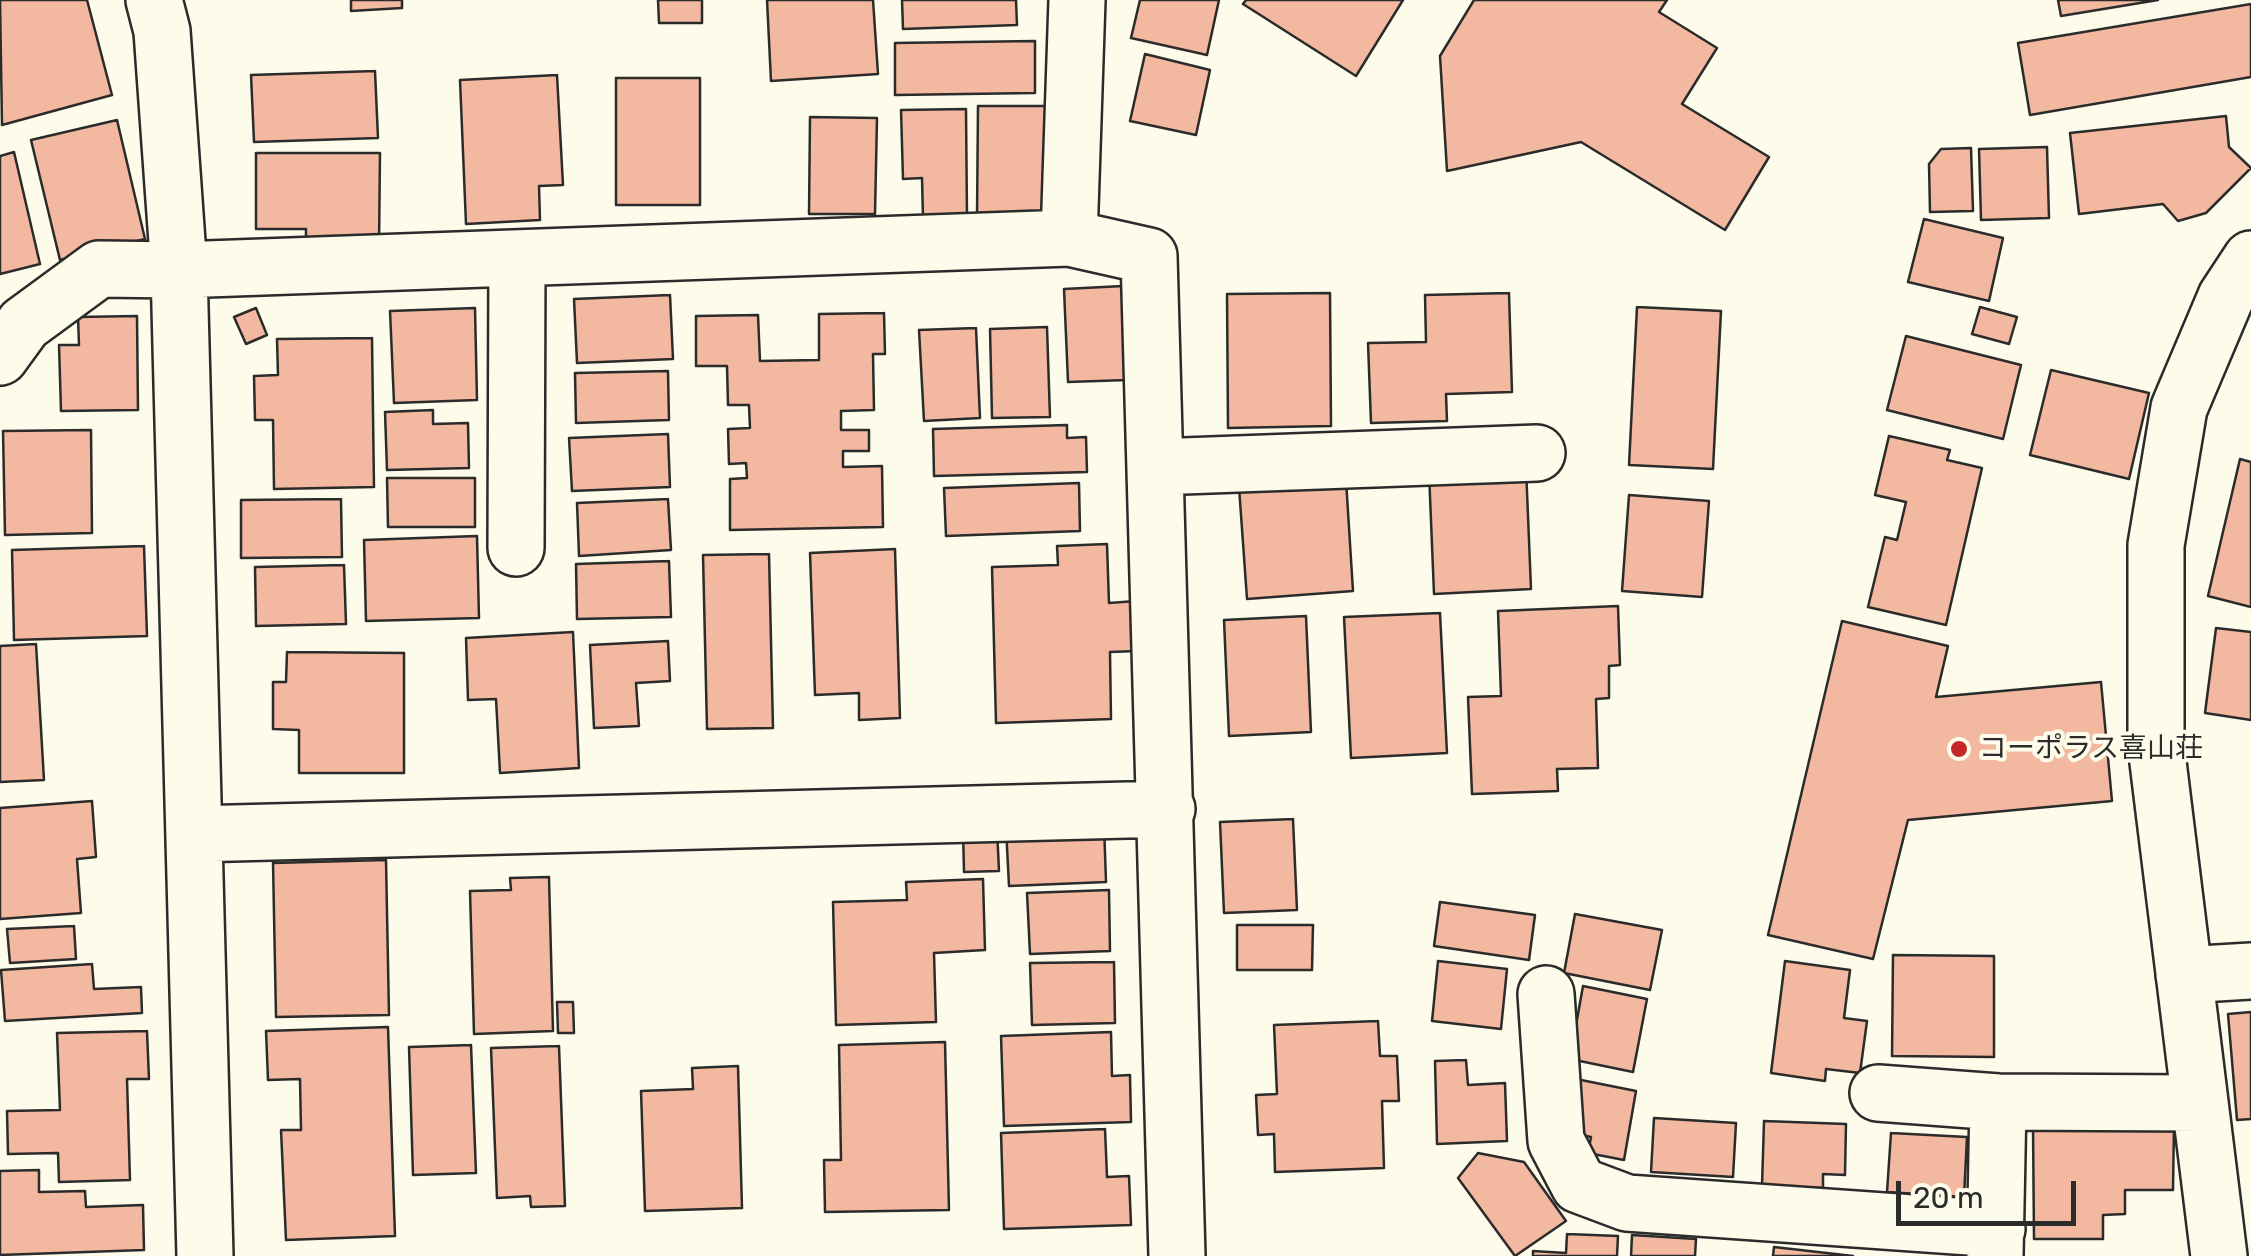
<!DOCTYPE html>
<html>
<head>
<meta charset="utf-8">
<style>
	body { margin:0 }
	#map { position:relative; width:2251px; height:1256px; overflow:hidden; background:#fdfbea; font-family:Rubik,sans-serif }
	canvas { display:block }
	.scale { position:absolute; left:1896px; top:1181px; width:180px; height:45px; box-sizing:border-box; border:5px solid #2b2b2b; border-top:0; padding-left:12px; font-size:30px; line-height:35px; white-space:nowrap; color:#2b2b2b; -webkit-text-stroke:8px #fdfbea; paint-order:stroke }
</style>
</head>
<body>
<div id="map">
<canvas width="2251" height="1256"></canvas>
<div class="scale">20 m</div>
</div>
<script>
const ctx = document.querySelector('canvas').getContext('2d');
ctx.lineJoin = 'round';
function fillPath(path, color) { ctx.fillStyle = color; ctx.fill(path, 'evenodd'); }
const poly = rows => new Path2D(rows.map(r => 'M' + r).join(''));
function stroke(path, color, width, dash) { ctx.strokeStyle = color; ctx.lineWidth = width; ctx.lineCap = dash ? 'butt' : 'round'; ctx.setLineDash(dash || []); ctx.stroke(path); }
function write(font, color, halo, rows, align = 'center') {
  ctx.font = font + ' Rubik,"Noto Sans JP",sans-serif'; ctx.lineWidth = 8; ctx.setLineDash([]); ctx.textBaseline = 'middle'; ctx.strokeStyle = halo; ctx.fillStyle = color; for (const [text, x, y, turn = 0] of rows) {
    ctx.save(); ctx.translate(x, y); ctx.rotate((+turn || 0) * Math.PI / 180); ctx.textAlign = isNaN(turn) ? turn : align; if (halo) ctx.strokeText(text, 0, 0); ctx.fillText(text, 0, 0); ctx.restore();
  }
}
const building = poly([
	[0,0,87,0,112,95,2,125,0,0],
	[351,0,402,0,402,8,351,11,351,0],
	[658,0,702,0,702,23,659,23,658,0],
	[767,0,873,0,878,74,771,81,767,0],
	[902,0,1016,0,1017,25,903,29,902,0],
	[1140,0,1219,0,1207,55,1131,38,1140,0],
	[1246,0,1403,0,1356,76,1243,4,1246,0],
	[1474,0,1667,0,1659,12,1717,48,1682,104,1769,157,1725,230,1581,142,1447,171,1440,56,1474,0],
	[2058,0,2158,0,2061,16,2058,0],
	[2251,4,2251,77,2030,115,2018,43,2251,4],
	[1035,41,1035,93,895,95,895,43,1035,41],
	[1145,54,1210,70,1196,135,1130,121,1145,54],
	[375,71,378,138,254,142,251,75,375,71],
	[557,75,563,185,539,186,540,220,466,224,460,80,557,75],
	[616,78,700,78,700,205,616,205,616,78],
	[978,106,1048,106,1047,217,977,216,978,106],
	[966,109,967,217,923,218,922,178,903,179,901,110,966,109],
	[2226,116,2229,147,2251,168,2206,213,2178,221,2163,204,2079,214,2070,133,2226,116],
	[810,117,877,118,875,214,809,214,810,117],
	[117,120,145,239,60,260,31,140,117,120],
	[2047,147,2049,218,1981,220,1979,149,2047,147],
	[1971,148,1973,211,1930,212,1929,164,1941,149,1971,148],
	[14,152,40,264,0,274,0,156,14,152],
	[256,153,380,153,379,247,306,247,306,229,256,229,256,153],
	[1924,219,2003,238,1989,301,1908,282,1924,219],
	[1123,286,1127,380,1068,382,1064,289,1123,286],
	[1330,293,1331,426,1228,428,1227,294,1330,293],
	[1509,293,1512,392,1446,394,1447,421,1371,423,1368,343,1426,342,1425,295,1509,293],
	[670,295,673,359,577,363,574,299,670,295],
	[1637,307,1721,311,1713,469,1629,465,1637,307],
	[1980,307,2017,317,2009,344,1972,334,1980,307],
	[256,308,267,335,246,344,234,317,256,308],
	[475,308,477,400,394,403,390,311,475,308],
	[884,313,885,354,873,354,874,410,841,411,841,430,869,430,869,451,843,451,843,467,882,466,883,527,730,530,730,479,747,478,746,463,729,464,728,429,750,428,749,405,728,405,727,366,696,366,696,316,758,315,760,361,819,360,819,314,884,313],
	[137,316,138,410,61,411,59,345,79,345,78,317,137,316],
	[1047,327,1050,417,992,418,990,329,1047,327],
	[976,328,980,418,924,421,919,330,976,328],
	[1906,336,2021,365,2003,439,1887,410,1906,336],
	[372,338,374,487,274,489,273,420,255,420,254,376,278,375,277,339,372,338],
	[2051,370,2149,393,2129,479,2030,455,2051,370],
	[668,371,669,420,576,423,575,373,668,371],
	[433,410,433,424,468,423,469,468,387,470,385,412,433,410],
	[1067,425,1067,438,1086,437,1087,472,934,476,933,429,1067,425],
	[91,430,92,533,5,535,3,431,91,430],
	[668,434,670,487,572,491,569,438,668,434],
	[1889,436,1950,450,1947,460,1982,468,1946,625,1868,607,1885,537,1897,540,1906,502,1875,495,1889,436],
	[2240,459,2251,462,2251,607,2208,596,2240,459],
	[1526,467,1531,589,1434,594,1429,472,1526,467],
	[387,478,475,478,475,527,388,527,387,478],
	[1346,480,1353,591,1247,599,1239,487,1346,480],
	[1079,483,1080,531,946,536,944,488,1079,483],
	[1629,495,1709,501,1702,597,1622,591,1629,495],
	[341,499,342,557,241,558,241,500,341,499],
	[668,499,671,550,579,556,577,503,668,499],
	[477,536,479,618,366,621,364,540,477,536],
	[1107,544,1109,603,1136,601,1137,651,1110,652,1111,719,996,723,992,567,1058,565,1057,546,1107,544],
	[144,546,147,636,14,640,12,550,144,546],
	[895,549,900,718,859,720,859,693,815,695,810,553,895,549],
	[769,554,773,728,707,729,703,555,769,554],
	[669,561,671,617,577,619,576,564,669,561],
	[344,565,346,624,256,626,255,567,344,565],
	[1618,606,1620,665,1609,666,1609,698,1596,699,1598,768,1557,769,1558,791,1472,794,1468,697,1501,696,1498,611,1618,606],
	[1440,613,1447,753,1351,758,1344,617,1440,613],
	[1306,616,1311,732,1229,736,1224,620,1306,616],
	[1842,621,1948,646,1936,697,2101,682,2112,801,1908,820,1873,959,1768,935,1842,621],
	[2216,628,2251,632,2251,720,2205,713,2216,628],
	[573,632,579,768,500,773,496,699,468,700,466,638,573,632],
	[668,641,670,681,636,683,639,726,594,728,590,645,668,641],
	[36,644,44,780,0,782,0,646,36,644],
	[287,652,404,653,404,773,299,773,299,730,273,729,273,682,286,682,287,652],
	[92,801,96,857,77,859,81,913,0,919,0,808,92,801],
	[1293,819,1297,910,1224,913,1220,822,1293,819],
	[1104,824,1106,882,1009,886,1006,828,1104,824],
	[997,828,999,871,964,872,963,830,997,828],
	[386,860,389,1015,276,1017,273,863,386,860],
	[549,877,553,1031,474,1034,470,891,511,890,510,878,549,877],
	[983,879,985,950,934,953,936,1022,836,1025,833,902,907,900,906,882,983,879],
	[1109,890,1110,951,1030,954,1027,893,1109,890],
	[1440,902,1535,915,1529,960,1434,946,1440,902],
	[1575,914,1662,930,1650,990,1564,973,1575,914],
	[1237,925,1313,925,1312,970,1237,970,1237,925],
	[74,926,76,959,10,963,7,929,74,926],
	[1893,955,1994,956,1994,1057,1892,1056,1893,955],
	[1438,961,1507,969,1501,1029,1432,1021,1438,961],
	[1785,961,1850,970,1844,1018,1867,1021,1860,1073,1826,1069,1825,1081,1771,1073,1785,961],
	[1114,962,1115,1023,1032,1025,1030,963,1114,962],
	[92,964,94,989,141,987,142,1013,5,1021,1,970,92,964],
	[1583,986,1647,999,1633,1072,1570,1059,1583,986],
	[557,1002,573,1002,574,1033,558,1033,557,1002],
	[2251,1012,2251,1119,2237,1120,2228,1014,2251,1012],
	[1378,1021,1380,1056,1397,1056,1399,1101,1382,1101,1384,1168,1275,1172,1274,1134,1258,1135,1256,1095,1277,1094,1274,1025,1378,1021],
	[388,1027,395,1236,286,1240,281,1130,301,1130,300,1079,268,1080,266,1031,388,1027],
	[147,1031,149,1079,127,1079,130,1180,59,1182,58,1153,8,1154,7,1111,60,1110,57,1033,147,1031],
	[1111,1032,1112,1076,1130,1075,1131,1122,1004,1126,1001,1036,1111,1032],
	[945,1042,949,1210,825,1212,824,1160,841,1160,839,1045,945,1042],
	[471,1045,476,1173,413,1175,409,1047,471,1045],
	[559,1046,565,1206,531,1207,530,1196,497,1198,491,1048,559,1046],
	[1466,1060,1468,1085,1505,1083,1507,1141,1437,1144,1435,1061,1466,1060],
	[738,1066,742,1208,645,1211,641,1091,693,1089,692,1068,738,1066],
	[1581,1080,1636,1091,1624,1160,1588,1153,1591,1137,1571,1133,1581,1080],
	[1654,1118,1736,1123,1733,1177,1651,1172,1654,1118],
	[1764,1121,1846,1124,1845,1175,1823,1174,1823,1188,1762,1186,1764,1121],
	[2174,1126,2173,1190,2125,1190,2125,1214,2103,1215,2103,1239,2034,1239,2033,1127,2174,1126],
	[1105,1129,1107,1177,1129,1176,1131,1225,1004,1229,1001,1133,1105,1129],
	[1891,1133,1967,1137,1964,1197,1887,1192,1891,1133],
	[1478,1153,1524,1162,1566,1221,1515,1256,1458,1178,1478,1153],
	[39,1170,39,1192,85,1191,86,1207,143,1205,144,1250,0,1255,0,1171,39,1170],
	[1567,1234,1618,1236,1617,1256,1533,1256,1533,1251,1566,1253,1567,1234],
	[1632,1235,1696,1239,1695,1256,1631,1256,1632,1235],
	[1774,1247,1853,1256,1773,1256,1774,1247]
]);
fillPath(building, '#f2b8a0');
stroke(building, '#2b2b2b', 2.5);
const minor = poly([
	[154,0,162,31,179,270,205,1256],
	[1069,238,1077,0],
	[0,357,24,324,99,269,179,270,1069,238,1149,256,1177,1256],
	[1156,467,1537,453],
	[516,548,517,258],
	[194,834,1167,809],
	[2184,975,2251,971],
	[1546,994,1556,1141,1579,1185,1627,1203,1997,1229],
	[1878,1093,1998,1102,2200,1103],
	[1995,1256,1998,1102],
	[2219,1256,2156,746,2156,545,2179,408,2226,297,2251,259]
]);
stroke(minor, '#2b2b2b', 60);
stroke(minor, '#fdfbea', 55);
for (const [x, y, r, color] of [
	[1959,749,10,"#c62828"]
]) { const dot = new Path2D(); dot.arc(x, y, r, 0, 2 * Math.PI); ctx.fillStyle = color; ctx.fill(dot); stroke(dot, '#fdfbea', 4); }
write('28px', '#2b2b2b', '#fdfbea', [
	["コーポラス喜山荘",1979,749]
], 'left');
</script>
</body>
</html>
